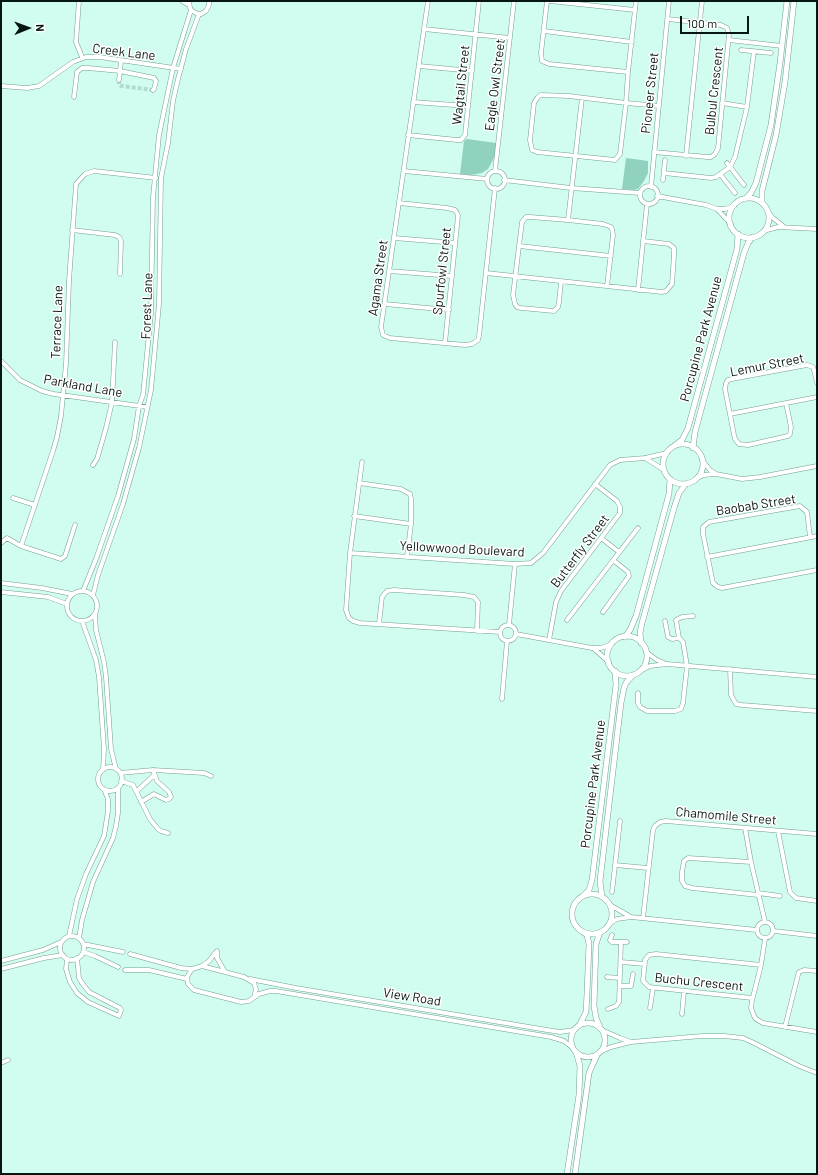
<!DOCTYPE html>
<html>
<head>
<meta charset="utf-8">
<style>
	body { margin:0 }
	#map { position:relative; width:818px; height:1175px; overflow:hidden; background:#d1fdf0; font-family:Barlow,sans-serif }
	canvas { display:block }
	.frame { position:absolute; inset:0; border:2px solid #061612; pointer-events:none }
	.north { position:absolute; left:8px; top:8px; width:40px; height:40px; -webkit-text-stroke:3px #fff; paint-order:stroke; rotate:89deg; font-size:11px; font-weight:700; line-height:16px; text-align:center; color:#061612 }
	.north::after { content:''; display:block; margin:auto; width:14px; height:18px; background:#061612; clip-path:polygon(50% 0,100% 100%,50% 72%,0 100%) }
	.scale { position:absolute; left:680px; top:16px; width:69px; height:18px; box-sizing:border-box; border:2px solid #061612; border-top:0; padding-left:5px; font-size:12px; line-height:14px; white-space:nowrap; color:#061612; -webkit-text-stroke:3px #fff; paint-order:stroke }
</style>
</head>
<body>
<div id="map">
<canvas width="818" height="1175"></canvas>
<div class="frame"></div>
<div class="north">N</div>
<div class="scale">100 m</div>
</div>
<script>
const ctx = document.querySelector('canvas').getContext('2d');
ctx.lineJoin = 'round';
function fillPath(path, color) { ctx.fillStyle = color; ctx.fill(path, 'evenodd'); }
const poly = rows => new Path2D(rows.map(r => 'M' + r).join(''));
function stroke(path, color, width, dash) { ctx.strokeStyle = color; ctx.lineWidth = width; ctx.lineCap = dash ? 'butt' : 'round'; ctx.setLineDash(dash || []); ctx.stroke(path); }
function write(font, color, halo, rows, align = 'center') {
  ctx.font = font + ' Barlow,sans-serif'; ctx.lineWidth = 3; ctx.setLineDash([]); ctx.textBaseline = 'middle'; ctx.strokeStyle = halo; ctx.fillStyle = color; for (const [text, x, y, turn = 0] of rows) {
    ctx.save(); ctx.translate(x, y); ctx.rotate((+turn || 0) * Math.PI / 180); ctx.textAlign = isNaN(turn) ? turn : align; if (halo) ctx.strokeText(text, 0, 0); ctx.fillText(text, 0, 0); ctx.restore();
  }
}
fillPath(poly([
	[467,139,496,143,495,155,492,162,488,169,482,173,471,175,460,174,464,141],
	[626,158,648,161,648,173,644,181,638,189,634,190,622,189]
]), '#90d1bf');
stroke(poly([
	[119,80,119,85,121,86,153,90]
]), '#b3dacf', 4, [4, 2]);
const minor = poly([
	[79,1,76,42,82,57],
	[182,1,189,5],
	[189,1,190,8,192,11,198,14,201,14,206,11,209,5,209,1],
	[428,1,381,327,383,335,390,338,465,345,472,344,478,340,479,336,495,188],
	[547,1,541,53,542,61,549,64,628,72,636,1],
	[550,1,635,10],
	[424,29,510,38],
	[544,31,632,42],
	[729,40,782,46],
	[741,50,771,53],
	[419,66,472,71],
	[628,72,626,103,620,154,615,160,537,152,532,150,530,140,534,103,538,97,541,95,569,96,626,103,659,106],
	[119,80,121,61],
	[1,86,27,88,39,86,73,62,86,57,100,57,181,69],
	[74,97,77,72,82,68,88,68,120,71,154,78,156,81,154,89,153,90],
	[413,102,468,106],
	[722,103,747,107],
	[408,135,457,140,461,140,465,135,479,1],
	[654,152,707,157,711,157,715,154,718,148,729,34,727,28,721,25,668,19],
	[686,156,702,1],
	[727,163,744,185],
	[404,171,487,179],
	[495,171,514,1],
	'487 180a9 9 0 1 1 18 0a9 9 0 1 1-18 0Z',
	[664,173,711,178,716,177,730,167,735,157,747,107,754,51],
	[720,174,735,193],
	[504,180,571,188,640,193],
	[663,180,665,160],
	'640 195a9 9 0 1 1 18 0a9 9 0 1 1-18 0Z',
	[651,187,669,1],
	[657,196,706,205,717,209,731,224],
	[399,203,447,208,455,210,457,213,458,216,445,343],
	[717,209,725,209,734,206],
	[768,212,773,218,783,226],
	[568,220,582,98],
	[72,230,115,235,119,237,121,241,120,274],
	[763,232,767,230,778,227,817,229],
	[394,238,455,243],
	[519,246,611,256],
	[389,271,452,276],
	[486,273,662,292,666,291,672,284,674,255,674,248,669,244,643,241],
	[561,282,559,302,558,307,554,311,521,308,517,307,515,304,513,295,519,246,522,222,526,217,530,217,568,220,603,224,611,227,612,229,613,235,607,286],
	[638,290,647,204],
	[385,304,449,310],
	[1,361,20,380,42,391,54,394,147,407],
	[786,403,791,427,790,434,788,436,748,445,739,444,735,439,734,435,725,389,726,383,728,380,732,379,807,365,813,367,814,370,817,383],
	[730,414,817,397],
	[645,458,664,470],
	[702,460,710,470,716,474,742,479,760,477,817,466],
	[362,462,350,553,346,610,349,618,353,621,360,623,500,632],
	[93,465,97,459,106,428,112,402,115,342],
	[697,478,704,475,715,474],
	[359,483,401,489,410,494,411,499,411,524,407,557],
	[13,498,35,505],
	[354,516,411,524],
	[810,537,807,512,800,506,709,522,703,527,703,534,713,583,718,587,722,588,817,570],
	[601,538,619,552],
	[1,543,7,538,21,546,61,559,65,556,75,525],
	[21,546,53,451,57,437,61,416,66,364,69,281,76,184,85,174,94,171,156,178],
	[350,553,515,564,531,563,543,553,610,465,620,460,645,458,667,453],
	[707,557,817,536],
	[1,583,42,588,72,594],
	'67 606a15 15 0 1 1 30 0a15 15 0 1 1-30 0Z',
	[83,591,96,559,118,496,134,439,139,406,143,395,151,313,153,197,159,135,173,68,191,10],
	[1,592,48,597,67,604],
	[93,595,98,575,123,504,139,448,151,390,159,304,161,178,168,143,173,101,178,79,186,49,199,14],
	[603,612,629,576,628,572,613,560],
	[95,615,96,630,104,662,106,677,111,749,116,769],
	[567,620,638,528],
	[82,621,96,660,99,677,104,749,103,770],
	[665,621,668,637,672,639,679,638,683,642,687,666],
	[379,624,382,597,387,591,394,590,464,595,474,597,478,602,477,631],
	'500 633a8 8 0 1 1 16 0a8 8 0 1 1-16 0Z',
	[509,625,515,564],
	[516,634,592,648,601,648,612,644],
	[679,638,676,620,682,617,693,616],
	[549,640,556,602,561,591,620,513,620,507,617,501,595,484],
	[593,648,609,662],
	[646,652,657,660,664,663],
	[730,669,731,695,736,704,742,705,817,711],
	[642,670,650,666,667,664,817,677],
	[638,693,638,703,640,707,647,711,675,711,681,709,683,703,687,666],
	[502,699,507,641],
	'98 779a12 12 0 1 1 24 0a12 12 0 1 1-24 0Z',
	[120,773,153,770,204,773,211,776],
	[121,781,133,785,150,819,158,829,161,831,168,833],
	[137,791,154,775],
	[141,802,154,794,166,800,169,799,171,797,169,792,157,781,153,770],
	[745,828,751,862,765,922],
	[778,831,790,892,796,898,817,901],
	[751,862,688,858,684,861,682,872,682,881,685,886,692,888,758,895],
	[615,865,648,868],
	[612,892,620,821],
	[758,893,780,896],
	[610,905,631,917],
	[643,918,653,830,655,826,660,822,666,821,817,834],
	'757 930a8 8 0 1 1 16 0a8 8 0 1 1-16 0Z',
	[609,924,617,919,631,917,757,930],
	[774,931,817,936],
	[612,935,610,940,612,942,627,942],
	[69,936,77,899,86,874,104,836,108,811,108,799,104,789],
	'60 948a12 12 0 1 1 24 0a12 12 0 1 1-24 0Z',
	[79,938,82,920,93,882,113,838,116,826,118,813,118,788],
	[765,939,761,965,752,1001,751,1008,754,1016,756,1019,763,1023,817,1032],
	[83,944,123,952],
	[217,951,217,958,225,972],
	[83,952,95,956,118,967],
	[130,954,181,968,192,969],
	[67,959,66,969,70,982,77,993,88,1002,119,1016,121,1010,120,1008,89,992,82,983,79,978,77,958],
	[1,961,43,950,61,942],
	[621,962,645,964],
	[202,966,209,961,216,952],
	[1,969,44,958,63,955],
	[125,970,149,970,187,979],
	[607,977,620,978],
	[250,979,296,988,547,1030,560,1032,574,1030],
	[620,986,631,986,633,974],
	[254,997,256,989,254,983,244,977,202,966,192,969,187,977,188,984,194,990,241,1002,249,1001,259,994,270,991,276,991,551,1037,564,1041,573,1048],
	[752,998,649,987,643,981,645,960,649,955,656,954,761,965],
	[650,1008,653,988],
	[608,1009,616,1006,619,1002,621,942],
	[682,1014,684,991],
	[785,1027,798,975,799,972,804,970,817,971],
	[602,1030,620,1038,631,1042],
	[602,1051,611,1047,631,1042,702,1036,724,1036,743,1038,752,1042,799,1066,817,1073],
	[1,1063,8,1060]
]);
const tertiary = poly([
	'729 218a20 20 0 1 1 40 0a20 20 0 1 1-40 0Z',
	[745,199,751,193,756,183,771,125,780,63,787,1],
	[762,203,762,191,776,135,785,82,794,1],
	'663 464a20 20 0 1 1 40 0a20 20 0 1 1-40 0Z',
	[674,446,682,440,688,428,737,249,738,234],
	[693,448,695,432,744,253,748,243,753,237],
	'607 656a20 20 0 1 1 40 0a20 20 0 1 1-40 0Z',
	[625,637,630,630,636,616,669,494,670,479],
	[641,643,640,633,642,623,674,508,679,493,686,484],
	'572 914a20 20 0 1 1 40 0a20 20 0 1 1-40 0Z',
	[583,896,589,890,592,880,616,685,615,671],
	[602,897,600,881,621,703,624,688,626,683,633,675],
	'571 1040a17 17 0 1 1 34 0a17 17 0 1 1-34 0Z',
	[580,1024,586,1012,587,994,589,944,587,935,583,932],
	[600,1027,596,1018,594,1006,596,944,600,932],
	[567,1174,579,1095,580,1066,576,1052],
	[575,1174,589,1073,597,1055]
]);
stroke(minor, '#749d92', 5);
stroke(tertiary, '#749d92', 6);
stroke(minor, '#fff', 4);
stroke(tertiary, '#fff', 5);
write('13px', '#061612', '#fff', [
	["Creek Lane",124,52,7],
	["Wagtail Street",461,85,-84],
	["Eagle Owl Street",495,85,-83],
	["Bulbul Crescent",714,91,-84],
	["Pioneer Street",650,93,-84],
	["Spurfowl Street",442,271,-84],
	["Agama Street",378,278,-82],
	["Forest Lane",147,306,-88],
	["Terrace Lane",57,322,-88],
	["Porcupine Park Avenue",701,339,-75],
	["Lemur Street",767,365,-11],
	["Parkland Lane",83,386,10],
	["Baobab Street",756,505,-9],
	["Yellowwood Boulevard",462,549,3],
	["Butterfly Street",580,551,-53],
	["Porcupine Park Avenue",593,784,-83],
	["Chamomile Street",726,816,5],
	["Buchu Crescent",699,982,6],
	["View Road",412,997,9]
]);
</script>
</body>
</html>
